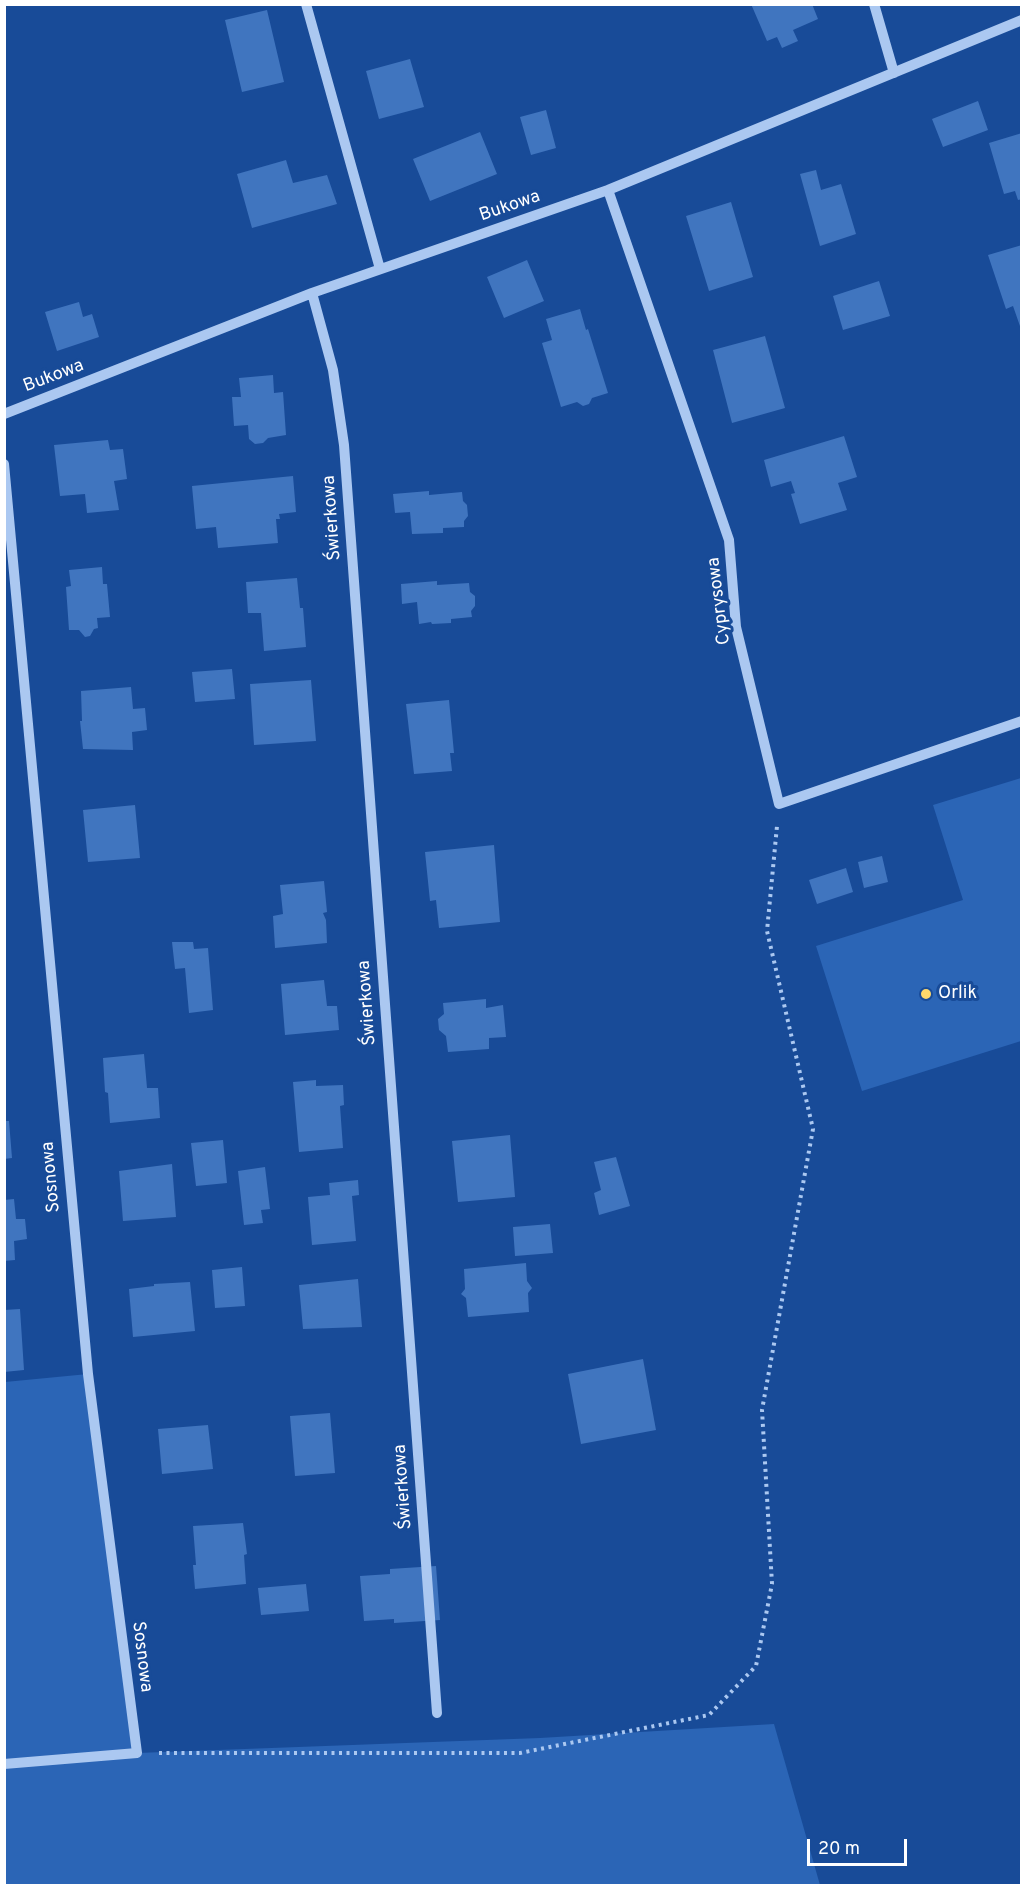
<!DOCTYPE html>
<html>
<head>
<meta charset="utf-8">
<style>
	body { margin:0 }
	#map { position:relative; width:1026px; height:1890px; overflow:hidden; background:#184b98; font-family:Overpass,sans-serif }
	canvas { display:block }
	.frame { position:absolute; inset:0; border:6px solid #fff; pointer-events:none }
	.scale { position:absolute; left:807px; top:1839px; width:100px; height:27px; box-sizing:border-box; border:3px solid #fff; border-top:0; padding-left:8px; font-size:18px; line-height:21px; white-space:nowrap; color:#fff; -webkit-text-stroke:4px #184b98; paint-order:stroke }
</style>
</head>
<body>
<div id="map">
<canvas width="1026" height="1890"></canvas>
<div class="frame"></div>
<div class="scale">20 m</div>
</div>
<script>
const ctx = document.querySelector('canvas').getContext('2d');
ctx.lineJoin = 'round';
function fillPath(path, color) { ctx.fillStyle = color; ctx.fill(path, 'evenodd'); }
const poly = rows => new Path2D(rows.map(r => 'M' + r).join(''));
function stroke(path, color, width, dash) { ctx.strokeStyle = color; ctx.lineWidth = width; ctx.lineCap = dash ? 'butt' : 'round'; ctx.setLineDash(dash || []); ctx.stroke(path); }
function write(font, color, halo, rows, align = 'center') {
  ctx.font = font + ' Overpass,sans-serif'; ctx.lineWidth = 6; ctx.setLineDash([]); ctx.textBaseline = 'middle'; ctx.strokeStyle = halo; ctx.fillStyle = color; for (const [text, x, y, turn = 0] of rows) {
    ctx.save(); ctx.translate(x, y); ctx.rotate((+turn || 0) * Math.PI / 180); ctx.textAlign = isNaN(turn) ? turn : align; if (halo) ctx.strokeText(text, 0, 0); ctx.fillText(text, 0, 0); ctx.restore();
  }
}
fillPath(poly([
	[1021,778,1021,1041,862,1091,816,946,963,900,933,805],
	[88,1374,137,1753,540,1738,774,1724,820,1885,5,1886,5,1382]
]), '#2b65b6');
fillPath(poly([
	[751,4,812,4,818,19,793,30,798,41,782,48,777,37,767,41],
	[267,10,284,82,242,92,225,20],
	[410,59,424,107,379,119,366,71],
	[978,101,988,130,943,147,932,119],
	[546,110,556,148,531,155,520,117],
	[480,132,497,174,430,201,413,159],
	[1022,133,1022,199,1018,200,1015,191,1004,194,989,143],
	[286,160,293,183,327,175,337,204,252,228,237,174],
	[816,170,821,190,841,184,856,234,820,246,800,174],
	[731,202,753,277,709,291,686,216],
	[1022,245,1022,328,1021,329,1013,306,1006,309,988,255],
	[527,260,544,301,504,318,487,277],
	[879,281,890,316,843,330,833,296],
	[79,302,83,317,92,314,99,337,57,351,45,312],
	[580,309,586,330,588,329,608,393,592,398,589,404,583,406,577,402,561,407,542,343,552,340,546,319],
	[765,336,785,408,732,423,713,350],
	[273,375,274,393,283,392,286,435,268,438,263,443,255,444,249,439,248,425,234,426,232,397,241,397,239,378],
	[844,436,857,477,838,483,847,510,800,524,791,494,795,493,791,481,771,487,764,460],
	[108,440,110,450,123,449,127,479,114,481,119,510,87,513,85,494,60,496,54,445],
	[293,476,296,512,279,514,280,519,276,519,278,543,218,548,216,527,196,529,192,486],
	[429,491,429,495,462,492,463,501,467,505,468,516,464,521,464,527,443,528,443,533,412,534,410,512,395,513,393,494],
	[102,567,103,584,107,584,110,617,97,618,98,628,94,629,90,636,85,637,79,630,69,630,66,587,71,586,69,570],
	[297,578,300,608,303,608,306,647,264,651,261,613,248,613,246,582],
	[437,581,437,585,469,583,470,592,475,596,475,606,471,611,472,617,451,619,451,623,432,624,431,622,419,624,417,602,402,604,401,584],
	[232,669,235,699,195,702,192,672],
	[311,680,316,741,254,745,250,684],
	[131,687,133,709,145,708,147,730,132,732,133,750,83,749,80,721,82,721,81,691],
	[449,700,454,753,450,753,452,771,414,774,406,704],
	[135,805,140,858,88,862,83,810],
	[494,845,500,922,439,928,436,900,430,901,425,852],
	[882,856,888,882,864,888,858,862],
	[846,868,853,892,817,904,809,880],
	[324,881,327,912,323,913,326,920,327,943,275,948,273,916,283,914,280,885],
	[172,942,193,942,194,949,208,948,213,1010,189,1013,185,968,175,969],
	[324,980,327,1006,337,1006,339,1030,285,1035,281,984],
	[486,999,486,1008,503,1005,506,1037,489,1038,489,1049,448,1052,446,1036,439,1030,438,1019,444,1014,443,1003],
	[144,1054,147,1088,158,1088,160,1118,110,1123,108,1093,105,1092,103,1058],
	[316,1080,316,1086,343,1085,344,1105,340,1106,343,1148,299,1152,293,1082],
	[4,1121,9,1121,12,1158,4,1159],
	[510,1135,515,1197,458,1202,452,1141],
	[223,1140,227,1183,196,1186,191,1143],
	[616,1157,630,1206,599,1215,594,1193,601,1190,594,1162],
	[172,1164,176,1217,123,1221,119,1171],
	[265,1167,270,1209,261,1210,263,1223,244,1225,238,1171],
	[358,1180,359,1195,352,1196,356,1241,312,1245,308,1197,330,1195,329,1183],
	[14,1199,16,1219,25,1219,27,1239,14,1241,15,1260,4,1261,4,1200],
	[550,1224,553,1253,515,1256,513,1227],
	[526,1263,527,1281,532,1288,528,1293,529,1312,468,1317,466,1298,461,1294,465,1289,464,1269],
	[242,1267,245,1306,215,1308,212,1270],
	[358,1279,362,1327,303,1329,299,1285],
	[190,1282,195,1331,133,1337,129,1289,154,1286,154,1284],
	[20,1309,24,1370,4,1372,4,1310],
	[643,1359,656,1430,581,1444,568,1374],
	[330,1413,335,1473,295,1476,290,1416],
	[208,1425,213,1469,162,1474,158,1429],
	[243,1523,247,1554,244,1555,246,1584,195,1589,193,1565,196,1565,193,1526],
	[436,1566,440,1620,394,1623,394,1619,364,1621,360,1576,390,1574,390,1569],
	[306,1584,309,1611,261,1615,258,1588]
]), '#4075bf');
stroke(poly([
	[159,1753,520,1753,709,1715,756,1666,772,1584,762,1410,813,1129,767,931,777,826]
]), '#abc8f1', 4, [3, 4.5]);
stroke(poly([
	[306,4,380,269],
	[874,4,894,73],
	[608,190,729,540,736,627,779,804,1022,721],
	[312,293,333,370,344,445,437,1713],
	[4,414,312,293,608,190,1022,20],
	[4,464,88,1374,137,1753,4,1764]
]), '#abc8f1', 10);
for (const [x, y, r, color] of [
	[926,994,6,"#ffd96b"]
]) { const dot = new Path2D(); dot.arc(x, y, r, 0, 2 * Math.PI); ctx.fillStyle = color; ctx.fill(dot); stroke(dot, '#184b98', 2); }
write('18px', '#fff', '#184b98', [
	["Bukowa",510,207,-19],
	["Bukowa",54,377,-21],
	["Świerkowa",333,518,-94],
	["Cyprysowa",720,601,-97],
	["Świerkowa",368,1003,-94],
	["Sosnowa",52,1177,-95],
	["Świerkowa",404,1487,-94],
	["Sosnowa",141,1657,83]
]);
write('18px', '#fff', '#184b98', [
	["Orlik",938,994]
], 'left');
</script>
</body>
</html>
